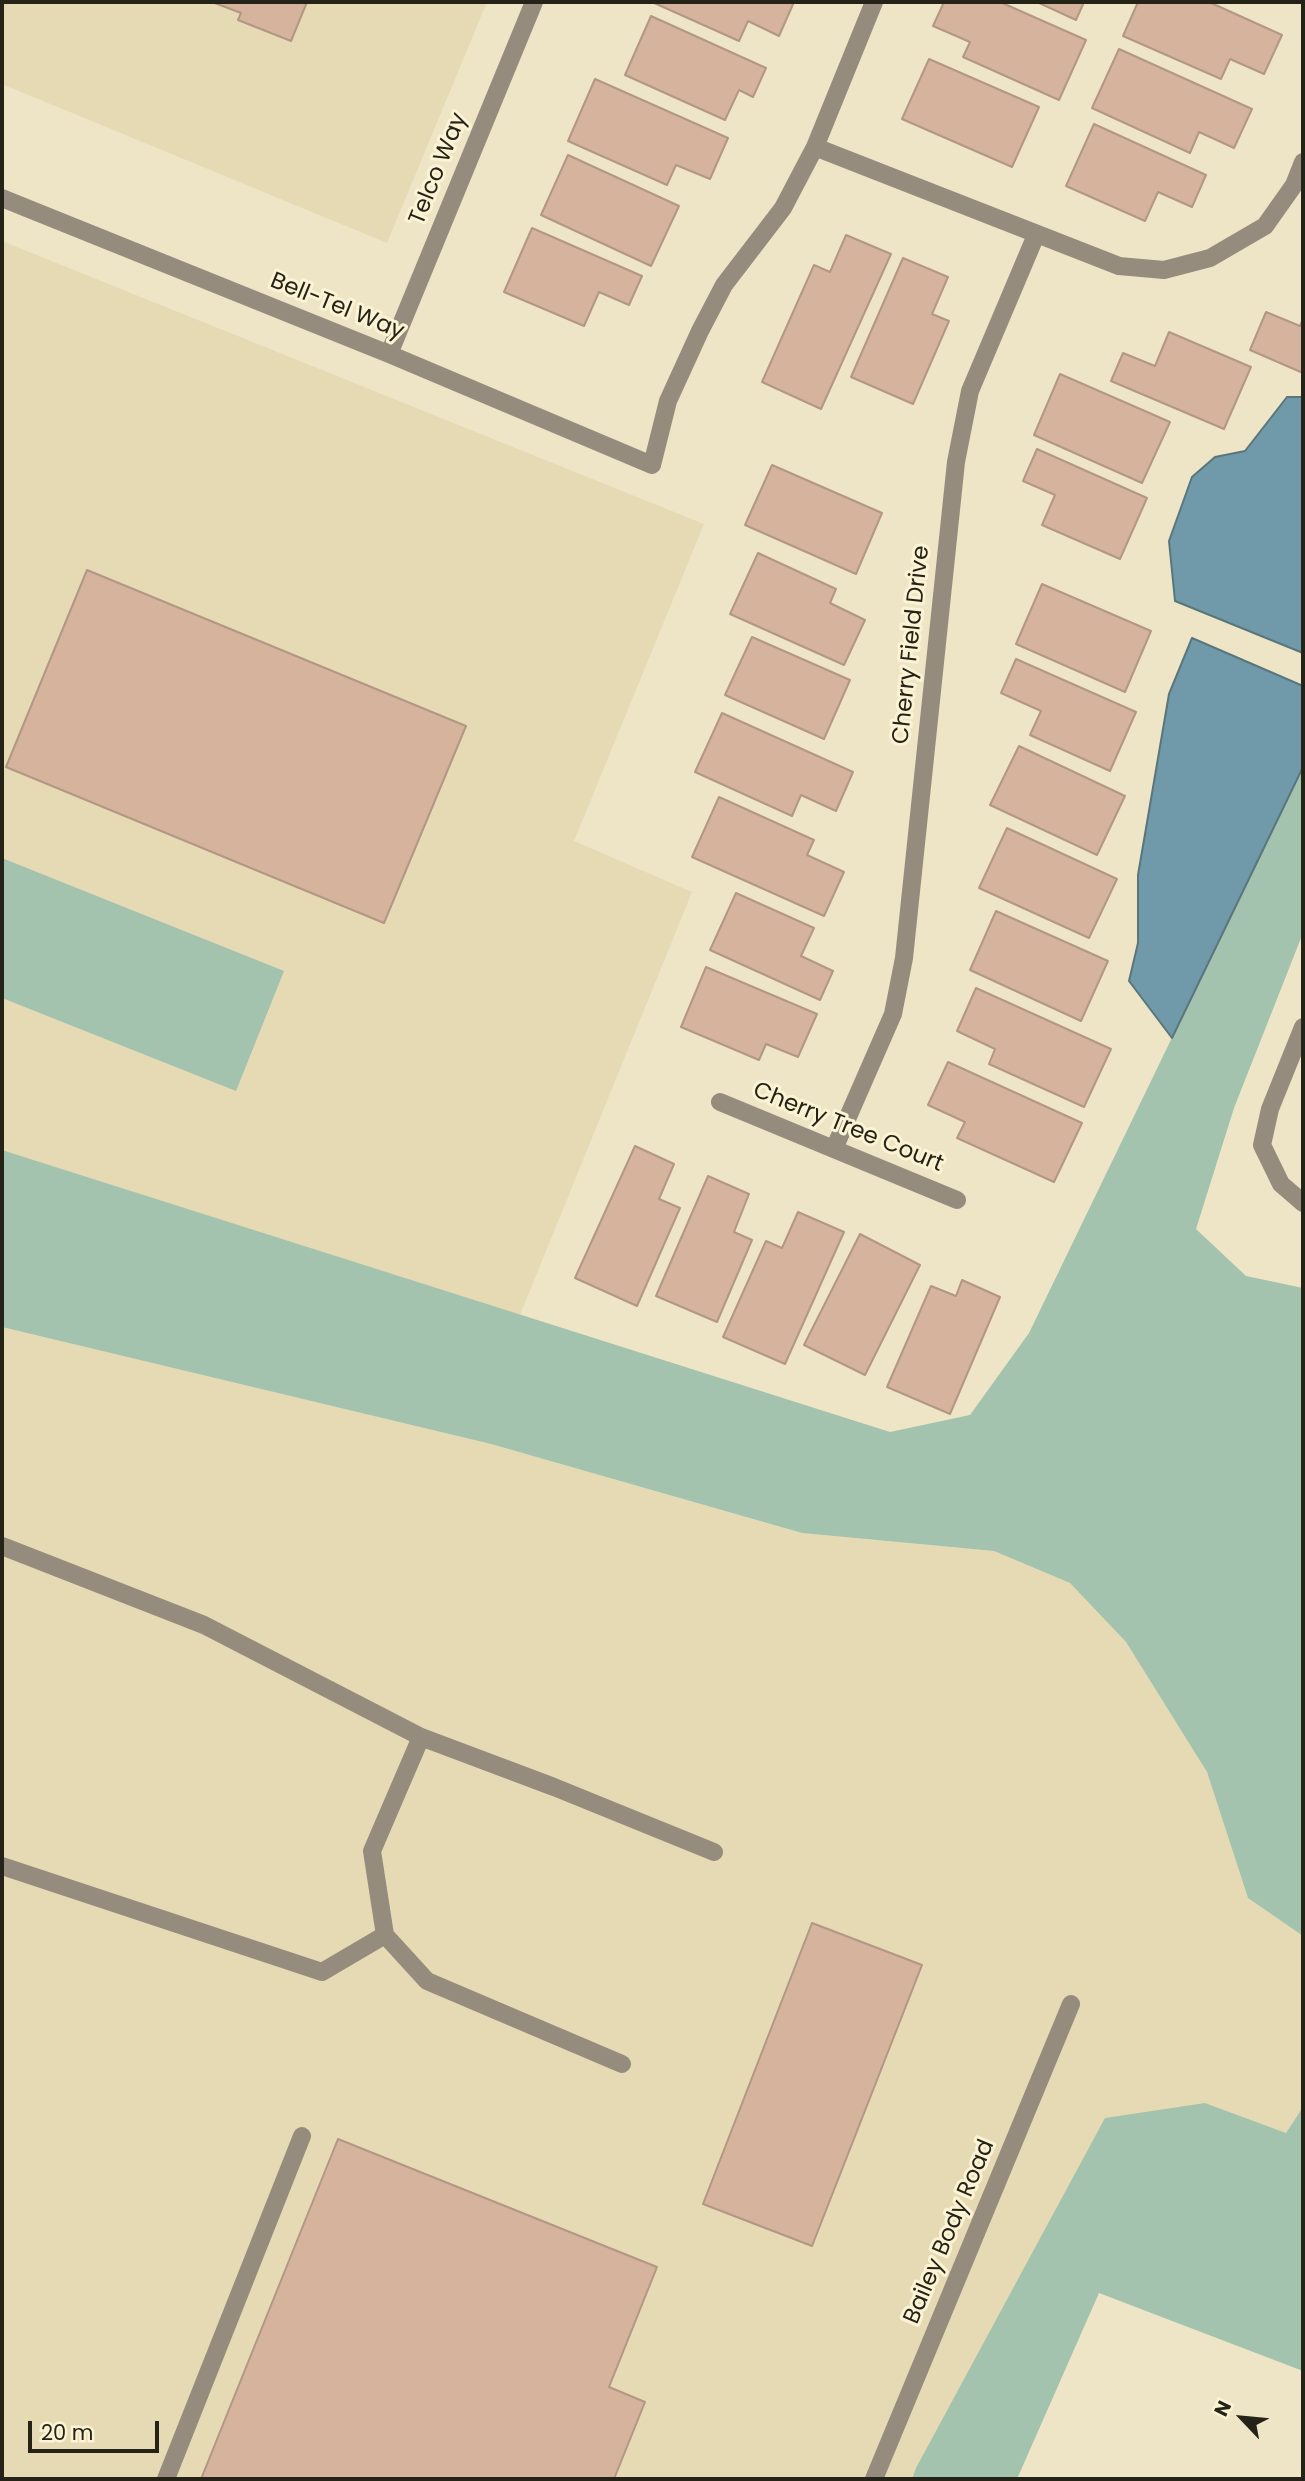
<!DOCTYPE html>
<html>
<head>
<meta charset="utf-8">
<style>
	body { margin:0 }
	#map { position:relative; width:1305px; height:2481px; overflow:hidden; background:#eee5c6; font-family:Poppins,sans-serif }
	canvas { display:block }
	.frame { position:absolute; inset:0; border:4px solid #252217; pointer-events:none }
	.north { position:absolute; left:1207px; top:2383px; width:70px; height:70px; -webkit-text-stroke:5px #fbf3d3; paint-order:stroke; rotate:296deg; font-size:19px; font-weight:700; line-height:28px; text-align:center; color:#252217 }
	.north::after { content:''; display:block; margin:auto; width:24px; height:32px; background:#252217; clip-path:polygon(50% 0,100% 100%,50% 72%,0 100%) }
	.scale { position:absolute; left:28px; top:2421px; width:131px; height:32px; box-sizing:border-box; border:4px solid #252217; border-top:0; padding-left:9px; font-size:21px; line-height:24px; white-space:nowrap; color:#252217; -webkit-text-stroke:5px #fbf3d3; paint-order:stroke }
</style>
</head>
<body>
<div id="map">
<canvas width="1305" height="2481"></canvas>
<div class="frame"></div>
<div class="north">N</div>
<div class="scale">20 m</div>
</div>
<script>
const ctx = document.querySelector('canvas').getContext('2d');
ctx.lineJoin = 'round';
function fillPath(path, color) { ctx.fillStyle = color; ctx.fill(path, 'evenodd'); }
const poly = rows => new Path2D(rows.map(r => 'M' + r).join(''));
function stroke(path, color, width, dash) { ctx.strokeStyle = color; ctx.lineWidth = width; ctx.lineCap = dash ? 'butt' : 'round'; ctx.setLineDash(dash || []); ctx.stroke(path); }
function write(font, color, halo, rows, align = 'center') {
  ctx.font = font + ' Poppins,sans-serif'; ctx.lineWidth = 6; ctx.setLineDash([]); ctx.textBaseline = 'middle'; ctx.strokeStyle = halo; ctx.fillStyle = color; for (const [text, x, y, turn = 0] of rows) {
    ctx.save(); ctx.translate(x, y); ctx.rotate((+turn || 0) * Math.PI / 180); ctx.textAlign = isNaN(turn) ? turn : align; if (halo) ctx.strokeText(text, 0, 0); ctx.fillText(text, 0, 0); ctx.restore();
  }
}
fillPath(poly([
	[2,2,487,2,387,243,2,84],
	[2,241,704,524,574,841,692,892,520,1315,2,1150],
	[2,1327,491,1444,801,1533,994,1551,1070,1583,1126,1642,1207,1772,1248,1898,1303,1936,1303,2107,1286,2133,1205,2103,916,2468,912,2479,2,2479]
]), '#e5dab4');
fillPath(poly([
	[1303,767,1303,933,1234,1108,1196,1229,1246,1276,1303,1288,1303,1936,1248,1898,1207,1772,1126,1642,1070,1583,994,1551,802,1533,491,1444,2,1327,2,1150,890,1432,970,1415,1029,1333],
	[2,858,284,971,236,1091,2,998],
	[1205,2103,1286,2133,1303,2107,1303,2371,1099,2293,1017,2479,912,2479,916,2468,1105,2118]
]), '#a3c3ae');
const water = poly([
	[1287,397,1303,397,1303,653,1175,601,1169,541,1192,477,1215,457,1245,451,1287,397],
	[1192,638,1303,686,1303,767,1172,1038,1129,981,1138,943,1138,875,1169,694,1192,638]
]);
fillPath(water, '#709aa9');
stroke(water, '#5a767d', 2);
const building = poly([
	[212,2,307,2,291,41,238,20,241,13,212,2],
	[652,2,794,2,779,36,748,21,739,41,652,2],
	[944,2,1000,2,1086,40,1059,100,963,57,970,42,933,26,944,2],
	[1037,2,1084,2,1076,20,1037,2],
	[1138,2,1209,2,1282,35,1264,74,1230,59,1221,79,1123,36,1138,2],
	[651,16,766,68,753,97,739,90,725,120,625,75,651,16],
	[1119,49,1252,109,1234,148,1199,132,1190,153,1092,108,1119,49],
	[929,59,1039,107,1012,167,902,119,929,59],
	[595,79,728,138,710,179,676,165,667,185,568,141,595,79],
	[1094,124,1206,175,1192,207,1158,192,1145,221,1066,186,1094,124],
	[568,155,679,206,651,266,541,215,568,155],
	[532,228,642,276,629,305,599,292,584,326,504,292,532,228],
	[846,235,891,254,821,409,762,382,814,265,830,272,846,235],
	[903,258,948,277,932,314,949,321,913,404,851,377,903,258],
	[1266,312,1300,326,1303,319,1303,373,1250,350,1266,312],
	[1169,332,1251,367,1224,429,1111,381,1123,353,1155,366,1169,332],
	[1060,374,1170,422,1142,483,1034,435,1060,374],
	[1037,449,1147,498,1120,559,1042,525,1055,495,1023,481,1037,449],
	[772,465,882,513,856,574,745,525,772,465],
	[758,553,836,589,830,603,865,620,844,665,730,614,758,553],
	[87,570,466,726,384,923,6,767,87,570],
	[1042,584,1151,631,1125,692,1016,644,1042,584],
	[752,637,850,680,824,739,725,695,752,637],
	[1016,659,1136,712,1110,771,1030,735,1041,711,1001,693,1016,659],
	[722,713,853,772,836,811,801,795,792,816,695,772,722,713],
	[1019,746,1125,796,1097,855,990,805,1019,746],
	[719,797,814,840,807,855,844,872,824,916,692,857,719,797],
	[1007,828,1117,879,1089,938,979,888,1007,828],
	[736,893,814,928,801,956,833,971,820,1000,710,950,736,893],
	[996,911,1108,961,1081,1021,970,970,996,911],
	[706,967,817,1014,798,1057,766,1044,759,1060,681,1027,706,967],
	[976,988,1111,1049,1084,1107,989,1064,995,1049,957,1031,976,988],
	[948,1062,1082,1123,1054,1182,957,1138,965,1122,928,1105,948,1062],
	[635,1146,674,1164,659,1199,680,1208,637,1306,575,1278,635,1146],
	[708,1176,749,1194,734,1232,752,1240,717,1322,656,1296,708,1176],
	[798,1212,844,1232,785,1364,723,1337,766,1241,782,1248,798,1212],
	[860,1234,920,1265,865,1375,804,1345,860,1234],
	[962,1280,1000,1297,950,1414,887,1387,931,1286,956,1296,962,1280],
	[812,1923,922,1965,812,2246,703,2204,812,1923],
	[338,2139,657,2267,609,2387,645,2402,614,2479,201,2479,338,2139]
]);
fillPath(building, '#d5b39c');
stroke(building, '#b29784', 2);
stroke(poly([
	[2,1546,204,1625,421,1737],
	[2,1866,322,1972,385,1935],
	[622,2064,427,1981,385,1935,372,1851,421,1737,554,1787,714,1852],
	[166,2479,302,2136]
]), '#968c7e', 18);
stroke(poly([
	[815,147,1119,266,1164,270,1210,258,1265,226,1294,185,1303,162],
	[2,198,389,354,652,465,668,401,700,331,724,285,783,208,815,147,874,2],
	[389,354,534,2],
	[1303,1027,1270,1109,1262,1145,1281,1184,1303,1203],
	[720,1102,957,1200],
	[834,1149,893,1014,904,958,956,462,970,391,1036,235],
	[874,2479,1071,2004]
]), '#968c7e', 18);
write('23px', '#252217', '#fbf3d3', [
	["Telco Way",439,169,-68],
	["Bell-Tel Way",337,307,22],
	["Cherry Field Drive",912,645,-84],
	["Cherry Tree Court",848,1128,22],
	["Bailey Body Road",950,2232,-67]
]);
</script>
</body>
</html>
